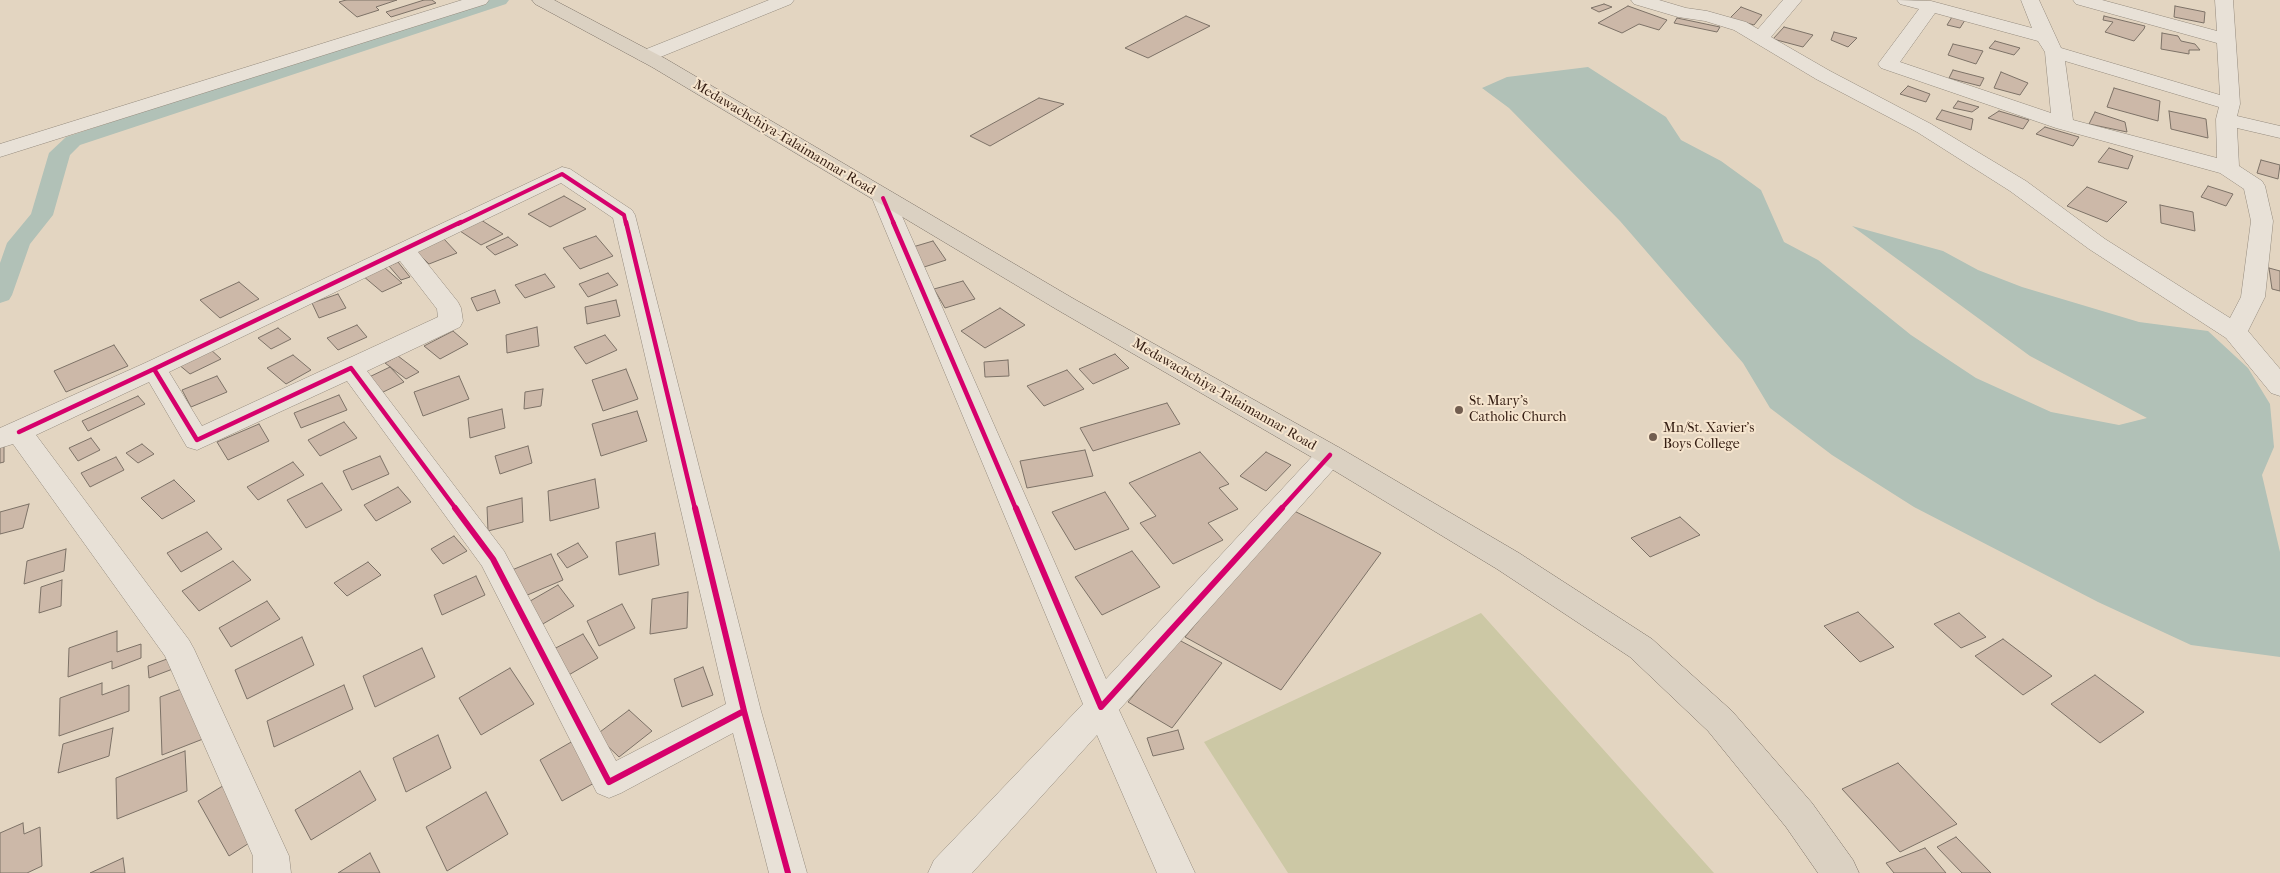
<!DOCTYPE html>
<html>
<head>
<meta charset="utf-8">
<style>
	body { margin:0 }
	canvas { display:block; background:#e3d5c1 }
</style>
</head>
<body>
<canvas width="2280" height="873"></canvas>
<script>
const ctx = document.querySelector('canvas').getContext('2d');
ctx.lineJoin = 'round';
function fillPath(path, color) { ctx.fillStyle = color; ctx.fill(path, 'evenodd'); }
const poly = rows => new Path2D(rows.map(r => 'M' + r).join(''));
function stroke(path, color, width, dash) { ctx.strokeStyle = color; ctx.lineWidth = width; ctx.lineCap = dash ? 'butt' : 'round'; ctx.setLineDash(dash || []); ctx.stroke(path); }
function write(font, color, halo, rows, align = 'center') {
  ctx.font = font + ' "IM FELL French Canon",serif'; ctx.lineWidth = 4; ctx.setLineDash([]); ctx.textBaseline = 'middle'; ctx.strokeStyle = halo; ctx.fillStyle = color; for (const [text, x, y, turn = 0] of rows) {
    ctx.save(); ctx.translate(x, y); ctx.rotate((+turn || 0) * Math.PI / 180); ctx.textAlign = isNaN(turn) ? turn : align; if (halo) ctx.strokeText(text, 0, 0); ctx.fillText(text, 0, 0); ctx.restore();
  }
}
fillPath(poly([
	[1481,613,1714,873,1288,873,1204,742]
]), '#ccc8a5');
fillPath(poly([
	[1588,67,1666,117,1681,140,1721,161,1761,190,1784,242,1818,260,1911,335,1976,378,2051,412,2119,425,2147,418,2030,356,1852,226,1943,251,1978,270,2022,287,2139,322,2208,331,2248,368,2270,404,2274,447,2262,475,2280,552,2280,657,2191,645,2098,602,1914,507,1832,455,1770,408,1743,363,1620,221,1509,108,1482,88,1507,77]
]), '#b1c1b7');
fillPath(poly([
	[482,0,509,0,506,4,80,145,70,155,53,215,30,244,12,295,9,300,0,303,0,263,7,243,31,214,49,153,66,137,482,0]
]), '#b1c1b7');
const building = poly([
	[346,0,397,0,376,7,379,10,357,17,339,2,346,0],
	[424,0,432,0,436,3,391,17,386,12,424,0],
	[1604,4,1612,7,1599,12,1591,8,1604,4],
	[1628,6,1667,20,1659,30,1639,24,1622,33,1598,23,1628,6],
	[2175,6,2205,12,2204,23,2174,17,2175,6],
	[1741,7,1762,15,1754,25,1730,18,1741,7],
	[1186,16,1210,26,1148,58,1125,48,1186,16],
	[2104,16,2145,26,2144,29,2134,41,2105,32,2113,22,2103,20,2104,16],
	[1952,17,1965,20,1960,28,1947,25,1952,17],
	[1677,18,1720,27,1717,32,1674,23,1677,18],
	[1784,27,1813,35,1803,47,1773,39,1784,27],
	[1834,32,1857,38,1848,47,1831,40,1834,32],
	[2162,33,2178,36,2181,41,2195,44,2200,50,2189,50,2189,54,2161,49,2162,33],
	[1995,41,2020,48,2014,55,1989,48,1995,41],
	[1953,44,1983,51,1976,64,1948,55,1953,44],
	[1953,70,1984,78,1980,86,1949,78,1953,70],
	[2001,72,2028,83,2020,95,1994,88,2001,72],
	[1908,86,1930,94,1926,102,1900,94,1908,86],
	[2114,88,2160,101,2158,121,2107,107,2114,88],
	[1039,98,1064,104,990,146,970,136,1039,98],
	[1958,101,1979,107,1972,112,1953,108,1958,101],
	[1942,110,1973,119,1971,130,1936,119,1942,110],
	[1999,111,2029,120,2023,129,1988,118,1999,111],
	[2169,111,2206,119,2208,138,2171,129,2169,111],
	[2095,112,2125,122,2127,132,2089,124,2095,112],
	[2045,127,2079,137,2073,146,2036,134,2045,127],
	[2109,148,2133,156,2128,169,2098,162,2109,148],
	[2261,160,2280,165,2278,179,2257,173,2261,160],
	[2208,186,2233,194,2226,206,2201,197,2208,186],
	[2087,187,2127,202,2107,222,2067,206,2087,187],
	[564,196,586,209,550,227,528,214,564,196],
	[2160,205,2193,212,2195,231,2161,223,2160,205],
	[478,218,503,234,481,245,457,229,478,218],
	[596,236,613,256,580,269,563,248,596,236],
	[508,237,518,245,495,255,486,247,508,237],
	[444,239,457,253,429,264,416,251,444,239],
	[933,241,946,260,918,269,906,249,933,241],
	[398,262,410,277,401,280,389,266,398,262],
	[384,267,402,283,382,292,363,276,384,267],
	[2269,268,2280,271,2280,291,2272,289,2269,268],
	[608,273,618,285,588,297,579,284,608,273],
	[545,274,555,287,525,298,515,285,545,274],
	[963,281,975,299,945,308,934,289,963,281],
	[239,282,259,299,220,318,200,300,239,282],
	[495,290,500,303,477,311,471,298,495,290],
	[338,294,346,308,319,318,312,303,338,294],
	[616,300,620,316,587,324,585,307,616,300],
	[1000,308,1025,325,985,348,961,331,1000,308],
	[357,325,367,337,338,350,327,338,357,325],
	[537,327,539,346,507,353,506,335,537,327],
	[278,328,291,339,271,349,258,338,278,328],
	[453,331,468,344,440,359,424,346,453,331],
	[605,335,617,350,586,364,574,347,605,335],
	[114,345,128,366,66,392,54,371,114,345],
	[209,348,221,359,190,374,178,364,209,348],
	[1115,354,1129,368,1093,384,1079,369,1115,354],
	[293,355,311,370,286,384,267,368,293,355],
	[398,356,419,372,406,379,385,363,398,356],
	[1008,360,1009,376,985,377,984,362,1008,360],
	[390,367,404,382,379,394,365,379,390,367],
	[626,369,638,399,603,411,592,380,626,369],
	[1067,370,1084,389,1044,406,1027,386,1067,370],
	[217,376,227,392,191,407,182,390,217,376],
	[459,376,469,399,423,416,414,392,459,376],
	[543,389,541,406,524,409,525,392,543,389],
	[339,395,347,410,301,428,294,413,339,395],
	[138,396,145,404,88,431,82,421,138,396],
	[1167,403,1180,424,1093,451,1080,428,1167,403],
	[502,409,505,428,470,438,468,418,502,409],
	[637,411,647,441,601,456,592,424,637,411],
	[344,422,357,438,320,456,308,440,344,422],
	[259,424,269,441,228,460,217,442,259,424],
	[91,438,100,450,78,461,69,448,91,438],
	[4,444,4,462,0,463,0,446,4,444],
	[142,444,154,454,138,463,126,453,142,444],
	[528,446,532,463,500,474,495,456,528,446],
	[1085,450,1093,476,1027,488,1020,461,1085,450],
	[1200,452,1229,484,1219,488,1238,509,1208,523,1223,540,1173,564,1140,523,1156,516,1129,483,1200,452],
	[1266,452,1291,465,1266,491,1240,476,1266,452],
	[380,456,389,474,352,490,343,471,380,456],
	[116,457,124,470,90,487,81,473,116,457],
	[293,462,304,475,258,500,247,487,293,462],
	[595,479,599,508,550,521,548,491,595,479],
	[174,480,195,501,162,519,141,498,174,480],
	[322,483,342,510,306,528,287,500,322,483],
	[398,487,411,502,376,521,364,505,398,487],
	[1105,492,1129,529,1075,550,1052,512,1105,492],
	[522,498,523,522,488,531,487,507,522,498],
	[29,504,23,528,0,534,0,512,29,504],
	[1290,509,1381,553,1281,690,1185,637,1290,509],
	[1680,517,1700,535,1650,557,1631,538,1680,517],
	[207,532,222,549,181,572,167,553,207,532],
	[655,533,659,565,619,575,616,542,655,533],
	[454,536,467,551,443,564,431,549,454,536],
	[578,543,588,557,567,568,557,554,578,543],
	[66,549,64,571,24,584,27,561,66,549],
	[1132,551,1160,587,1102,615,1075,577,1132,551],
	[551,554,563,580,518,599,507,572,551,554],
	[233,561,251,580,199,611,182,591,233,561],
	[368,562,381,575,347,596,334,583,368,562],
	[476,576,485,595,442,615,434,595,476,576],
	[62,580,61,606,39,613,41,587,62,580],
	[558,585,574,606,541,625,525,604,558,585],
	[688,592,687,628,650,634,652,599,688,592],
	[267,601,280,619,231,647,219,628,267,601],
	[622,604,635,628,599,646,587,621,622,604],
	[1858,612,1894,647,1860,662,1824,626,1858,612],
	[1959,613,1986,637,1961,648,1934,624,1959,613],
	[117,631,117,652,141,644,141,658,112,669,112,661,68,677,69,648,117,631],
	[583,634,598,658,560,680,544,654,583,634],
	[302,637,314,665,247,699,235,670,302,637],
	[2003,639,2052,676,2023,695,1975,656,2003,639],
	[1179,640,1222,663,1172,728,1128,702,1179,640],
	[422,648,435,677,375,707,363,676,422,648],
	[186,652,186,664,149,678,148,666,186,652],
	[703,667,713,695,682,707,674,679,703,667],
	[510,668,534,704,481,735,459,698,510,668],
	[2095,675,2144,712,2100,743,2051,704,2095,675],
	[200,682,203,739,162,755,160,697,200,682],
	[102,683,102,695,129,685,129,711,59,736,60,698,102,683],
	[344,685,353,709,274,747,267,721,344,685],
	[629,710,652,731,619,757,596,735,629,710],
	[113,728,109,756,58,773,63,744,113,728],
	[1178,730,1184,749,1153,756,1147,738,1178,730],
	[438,735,451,768,406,792,393,758,438,735],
	[573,741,596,782,562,801,540,760,573,741],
	[185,751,187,791,117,819,116,778,185,751],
	[1898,763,1957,824,1900,852,1842,789,1898,763],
	[360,771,376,800,311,840,295,810,360,771],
	[226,784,257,838,229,856,198,801,226,784],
	[486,792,508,834,447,871,426,827,486,792],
	[23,823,24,834,40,827,42,866,27,873,0,873,0,833,23,823],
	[1956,837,1991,873,1962,873,1937,847,1956,837],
	[1925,848,1946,873,1894,873,1886,863,1925,848],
	[370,853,380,873,338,873,370,853],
	[123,858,125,873,90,873,123,858]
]);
fillPath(building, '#ccb8a8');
stroke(building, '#7d7267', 1);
const minor = poly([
	[462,0,489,0,486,4,0,157,0,144,462,0],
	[769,0,794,0,791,4,653,60,646,62,639,60,636,56,639,52,769,0],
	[1631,0,1659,0,1686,8,1707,11,1746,22,1758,29,1783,0,1802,0,1771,37,1830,71,1931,124,2026,181,2105,239,2230,318,2241,297,2251,221,2244,189,2220,173,2056,128,1881,68,1878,64,1919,9,1900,4,1897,0,1931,1,2032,28,2021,0,2039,0,2061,48,2220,95,2217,43,2076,4,2073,0,2102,0,2217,31,2215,0,2233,0,2240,104,2237,116,2280,126,2280,138,2237,128,2239,166,2262,181,2265,186,2273,221,2265,297,2248,331,2280,369,2280,396,2271,393,2226,338,2089,249,2010,191,1917,132,1816,79,1734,30,1705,21,1678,17,1634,4,1631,0],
	[1935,13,2038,41,2045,52,2051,113,1900,62,1935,13],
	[2065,61,2219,107,2216,119,2217,158,2073,120,2065,61],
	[562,167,570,169,632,210,635,215,761,711,807,873,769,873,733,733,621,793,609,798,597,793,482,566,347,381,197,450,187,447,149,382,36,435,189,640,194,649,289,856,291,873,253,873,253,856,165,656,13,444,0,448,0,428,145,363,562,167],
	[561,183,613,218,726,704,616,761,504,551,367,371,460,327,463,321,461,308,458,302,418,252,561,183],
	[400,261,437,309,438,317,202,426,169,372,400,261],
	[883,191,891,193,894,198,1106,679,1320,448,1330,445,1340,448,1344,455,1340,462,1119,710,1195,873,1157,873,1097,735,972,873,928,873,934,860,1083,704,872,198,875,193,883,191]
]);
const highway = poly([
	[532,0,554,0,666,59,1074,299,1340,448,1519,553,1652,639,1732,711,1812,803,1853,860,1859,873,1818,873,1786,827,1708,731,1630,657,1497,569,1320,462,1056,309,652,67,535,4,532,0]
]);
stroke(minor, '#958b7e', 1);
stroke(highway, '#7d7267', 1);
fillPath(minor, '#e8e1d7');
fillPath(highway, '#dbd1c2');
stroke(poly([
	[883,198,894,224],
	[458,224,562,174,624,215,626,224]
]), '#d6006c', 4);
stroke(poly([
	[626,222,695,509],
	[893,222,1016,509],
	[154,369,461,222],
	[19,432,154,369,197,440,351,368,456,509],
	[1281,509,1330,455]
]), '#d6006c', 4.5);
stroke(poly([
	[455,508,493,559,609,782,744,711,788,873],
	[695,508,744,711],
	[1016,508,1101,707,1282,508]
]), '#d6006c', 6);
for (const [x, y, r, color] of [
	[1459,410,5,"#715d4f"],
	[1653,437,5,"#715d4f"]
]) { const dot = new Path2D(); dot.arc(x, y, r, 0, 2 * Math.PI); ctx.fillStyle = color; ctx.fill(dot); stroke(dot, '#f6e5ce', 2); }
write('14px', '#341d12', '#f6e5ce', [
	["Medawachchiya-Talaimannar Road",784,138,31],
	["Medawachchiya-Talaimannar Road",1224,395,30]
]);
write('14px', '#341d12', '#f6e5ce', [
	["St. Mary's",1469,402],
	["Catholic Church",1469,418],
	["Mn/St. Xavier's",1663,429],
	["Boys College",1663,445]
], 'left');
</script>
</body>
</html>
